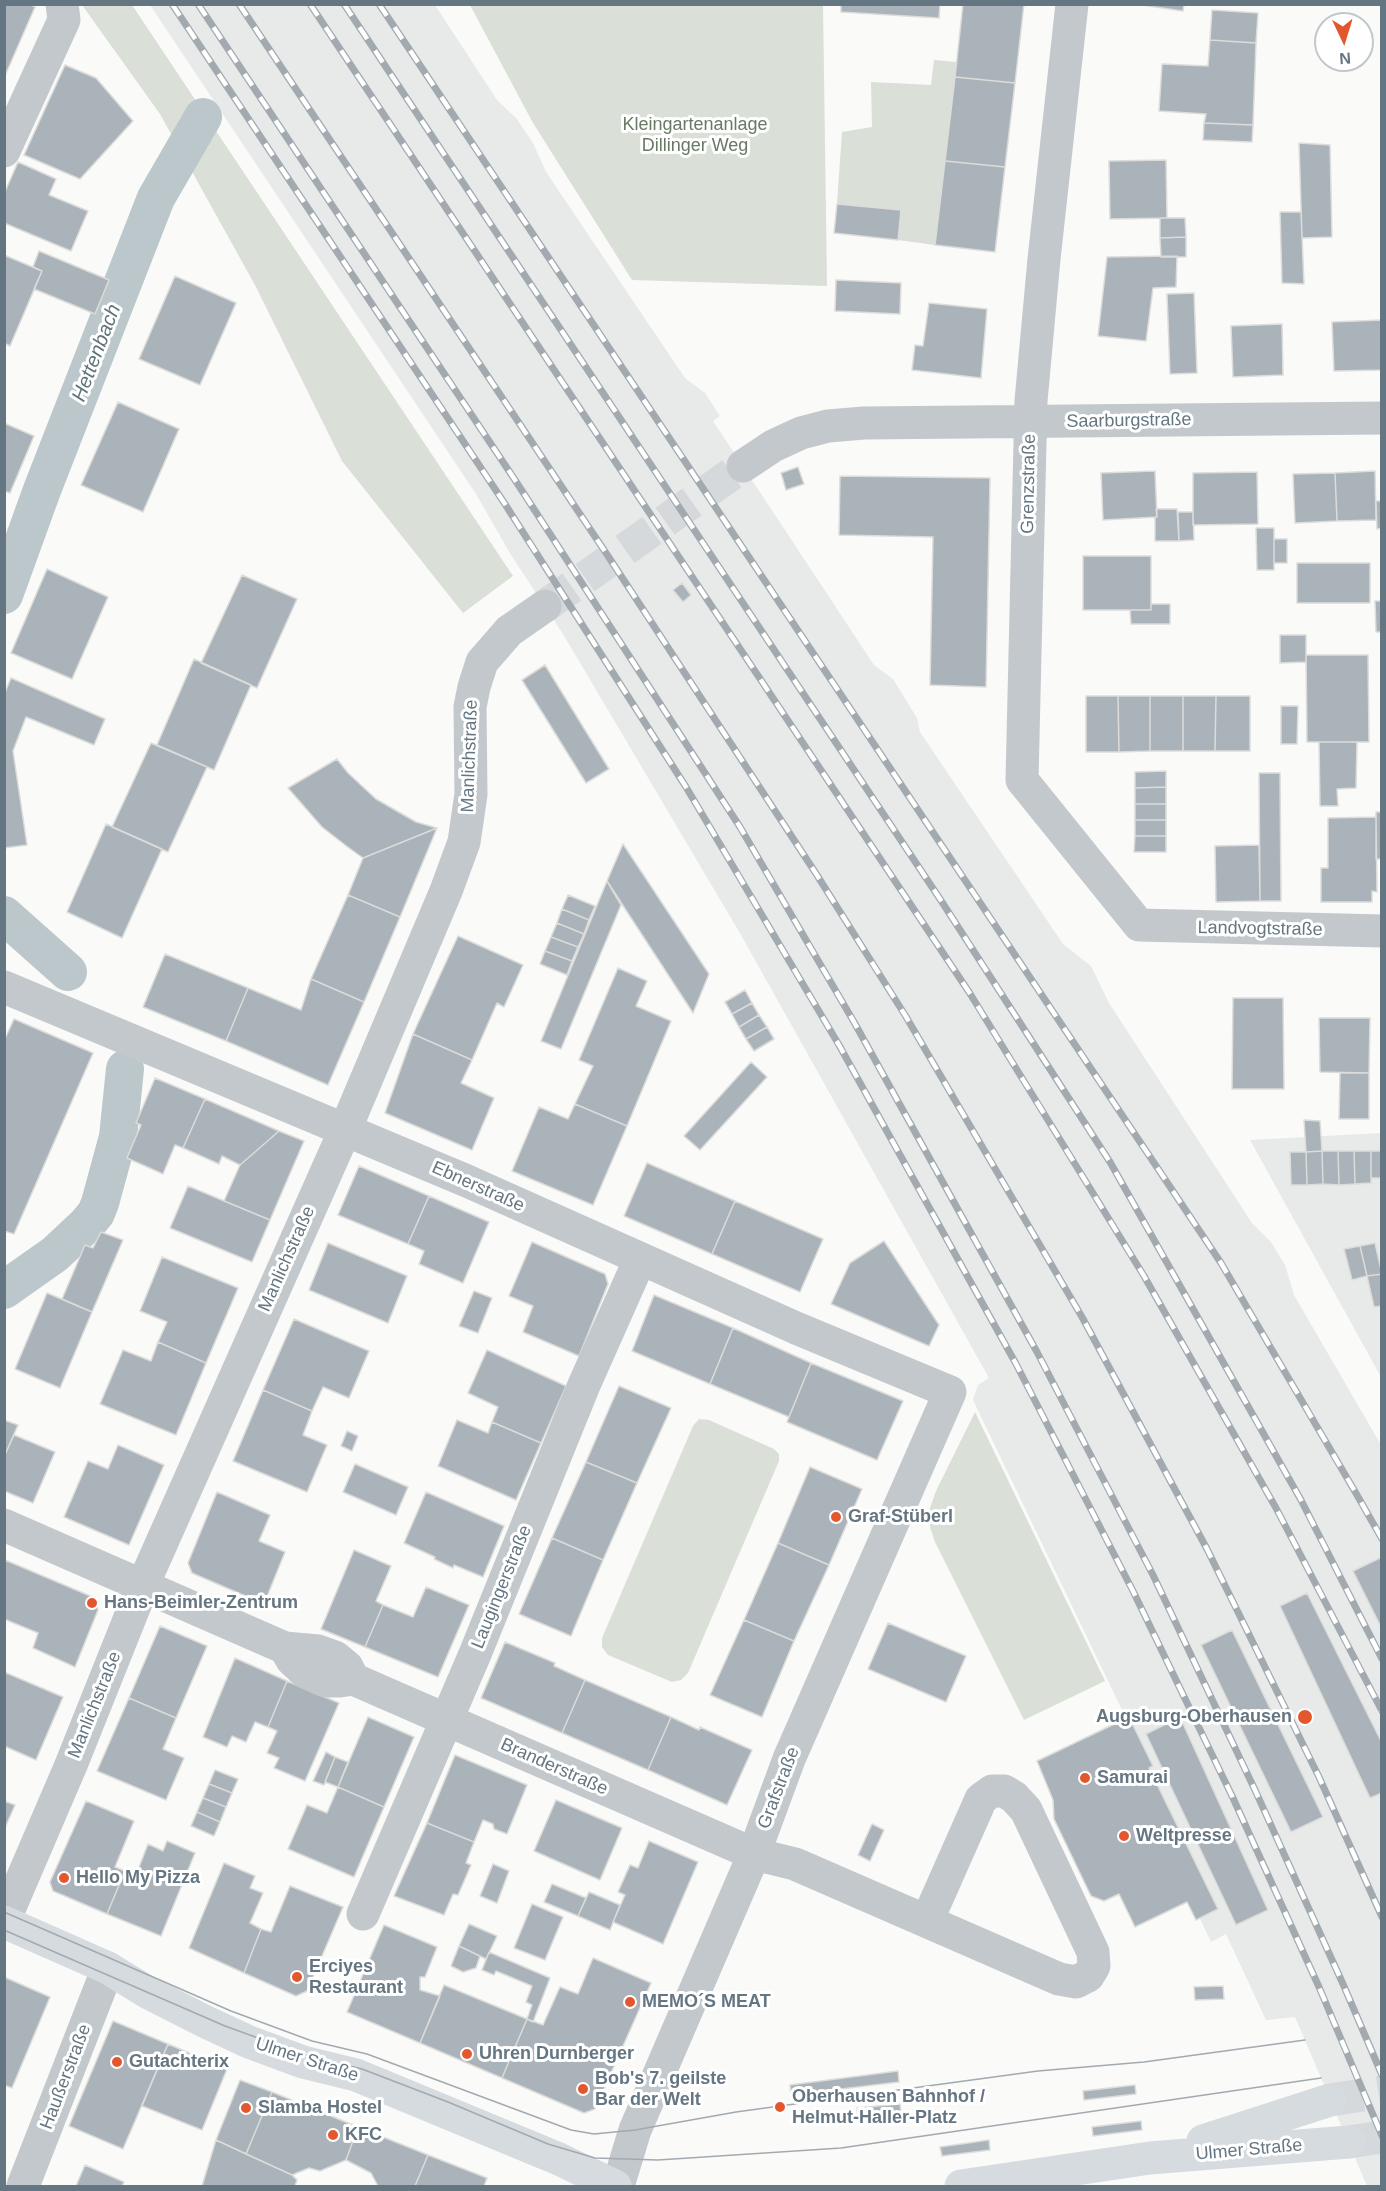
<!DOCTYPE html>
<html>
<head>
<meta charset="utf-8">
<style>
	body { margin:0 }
	#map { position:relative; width:1386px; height:2191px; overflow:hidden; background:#fafaf8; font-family:Arial,sans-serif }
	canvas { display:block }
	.frame { position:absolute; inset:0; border:6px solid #657683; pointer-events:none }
	.north { position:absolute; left:1314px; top:12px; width:60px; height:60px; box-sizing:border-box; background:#fff; border:2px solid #c1c8cd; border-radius:50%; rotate:176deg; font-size:16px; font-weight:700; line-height:24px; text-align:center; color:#657683 }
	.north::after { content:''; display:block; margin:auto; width:21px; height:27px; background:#e4572e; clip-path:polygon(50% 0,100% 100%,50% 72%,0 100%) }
</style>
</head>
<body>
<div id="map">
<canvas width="1386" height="2191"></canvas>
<div class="frame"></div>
<div class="north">N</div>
</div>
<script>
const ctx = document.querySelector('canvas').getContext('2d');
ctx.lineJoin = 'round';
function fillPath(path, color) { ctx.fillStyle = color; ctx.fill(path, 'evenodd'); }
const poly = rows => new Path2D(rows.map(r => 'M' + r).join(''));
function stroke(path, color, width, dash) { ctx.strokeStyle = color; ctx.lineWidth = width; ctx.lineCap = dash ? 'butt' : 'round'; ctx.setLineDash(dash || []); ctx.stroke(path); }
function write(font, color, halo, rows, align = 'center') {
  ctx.font = font + ' Arial,sans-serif'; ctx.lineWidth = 6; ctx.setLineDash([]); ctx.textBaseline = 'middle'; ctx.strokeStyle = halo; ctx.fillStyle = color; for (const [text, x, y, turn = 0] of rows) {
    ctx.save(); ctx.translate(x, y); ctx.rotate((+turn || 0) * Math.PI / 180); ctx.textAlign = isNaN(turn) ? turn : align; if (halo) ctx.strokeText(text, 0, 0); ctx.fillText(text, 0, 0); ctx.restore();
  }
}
fillPath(poly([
	[150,5,435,5,497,100,516,118,533,143,546,172,685,378,705,393,720,416,713,421,874,665,893,679,917,718,920,732,1063,944,1091,966,1109,1003,1252,1223,1271,1242,1285,1265,1294,1295,1381,1445,1381,2186,1367,2186,1295,2017,1266,2020,1226,1934,1211,1942,1142,1795,1159,1787,973,1400,978,1385,989,1378,741,935,563,634,511,555,476,494],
	[1381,1133,1381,1377,1250,1140]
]), '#e8e9e9');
fillPath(poly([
	[82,5,132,5,513,576,463,613,342,461,255,285,160,114],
	[470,5,823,5,827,286,632,280,533,123],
	[934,60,957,62,935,245,898,240,901,210,837,204,842,132,872,127,871,82,931,85],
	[975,1412,1105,1681,1024,1720,935,1542,930,1527,930,1508,936,1491],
	[699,1419,709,1420,774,1449,779,1454,779,1461,688,1673,681,1680,672,1682,608,1655,602,1647,602,1638,693,1426]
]), '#dadfd7');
stroke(poly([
	[4,595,42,490,156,198,203,117],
	[4,915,68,972],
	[4,1290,55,1254,87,1224,96,1213,100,1203,118,1137,125,1069]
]), '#bbc7cb', 38);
const building = poly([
	[4,4,29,4,35,7,4,78,4,4],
	[841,4,940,4,939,18,841,12,841,4],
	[963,4,1024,4,1015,83,955,77,963,4],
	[1135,4,1184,4,1183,11,1135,4],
	[1212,10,1258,13,1256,43,1210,40,1212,10],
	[1210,40,1256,43,1253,125,1204,123,1206,114,1159,111,1162,64,1208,66,1210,40],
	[65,65,96,78,133,121,80,179,24,155,65,65],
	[955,77,1015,83,1005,167,945,161,955,77],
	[1204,123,1253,125,1252,142,1203,140,1204,123],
	[1299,143,1330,145,1332,237,1302,238,1299,143],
	[1166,160,1167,218,1110,219,1109,161,1166,160],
	[945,161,1005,167,995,252,935,245,945,161],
	[18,162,56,179,49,195,88,211,71,251,4,223,4,194,18,162],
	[837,204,901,210,898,240,834,233,837,204],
	[1280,212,1301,212,1304,284,1282,283,1280,212],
	[1160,218,1185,218,1186,237,1160,238,1160,218],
	[1186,237,1186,257,1161,257,1160,238,1186,237],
	[39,251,109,280,95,314,34,289,42,271,33,267,39,251],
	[4,255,42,271,10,346,4,343,4,255],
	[1177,256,1176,287,1153,288,1146,341,1098,336,1107,257,1177,256],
	[175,276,236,303,200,385,139,359,175,276],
	[836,280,901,283,900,314,835,311,836,280],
	[1194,293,1197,373,1170,374,1167,294,1194,293],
	[929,303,987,309,981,378,912,370,915,345,923,346,929,303],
	[1382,320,1382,370,1334,371,1332,322,1382,320],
	[1282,324,1283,375,1233,377,1231,326,1282,324],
	[118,402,179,429,143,512,81,485,118,402],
	[4,423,34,436,10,493,4,491,4,423],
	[798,467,804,484,786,490,781,473,798,467],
	[1155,471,1157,517,1103,520,1101,473,1155,471],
	[1375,471,1376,520,1337,521,1335,473,1375,471],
	[1257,472,1258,524,1193,525,1193,473,1257,472],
	[1335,473,1337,521,1295,523,1293,474,1335,473],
	[840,476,990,478,986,687,930,685,933,537,839,535,840,476],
	[1376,501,1382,501,1382,528,1377,529,1376,501],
	[1156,509,1177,509,1179,541,1155,541,1155,517,1157,517,1156,509],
	[1178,512,1193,512,1194,540,1179,541,1178,512],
	[1256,528,1274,528,1274,570,1257,570,1256,528],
	[1274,539,1287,539,1287,563,1274,563,1274,539],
	[1083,556,1151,556,1151,610,1083,610,1083,556],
	[1297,563,1370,563,1370,603,1297,603,1297,563],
	[47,569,108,597,72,679,11,653,47,569],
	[242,575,297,599,257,688,201,663,242,575],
	[682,583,691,595,683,602,673,590,682,583],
	[1375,601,1382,601,1382,632,1376,632,1375,601],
	[1151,604,1170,604,1170,624,1131,624,1130,610,1151,610,1151,604],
	[1280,635,1306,635,1306,662,1280,663,1280,635],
	[1306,655,1368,655,1369,742,1307,742,1306,655],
	[194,659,251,685,214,770,157,745,194,659],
	[545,665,609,769,586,783,522,680,545,665],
	[11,678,105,719,94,745,26,717,13,751,27,845,4,848,4,695,11,678],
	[1086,696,1118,696,1119,752,1086,752,1086,696],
	[1118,696,1150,696,1150,751,1119,752,1118,696],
	[1150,696,1183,696,1183,751,1150,751,1150,696],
	[1183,696,1216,696,1215,751,1183,751,1183,696],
	[1216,696,1250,696,1250,751,1215,751,1216,696],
	[1281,706,1298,706,1297,744,1281,744,1281,706],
	[1319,742,1357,742,1356,788,1337,789,1338,806,1320,806,1319,742],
	[151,743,207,767,168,852,112,827,151,743],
	[337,759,348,773,376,799,416,822,437,828,363,858,349,848,322,827,288,788,337,759],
	[1166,771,1166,787,1135,788,1135,772,1166,771],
	[1259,773,1280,773,1281,901,1260,901,1259,773],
	[1166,787,1166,804,1135,804,1135,788,1166,787],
	[1135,804,1166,804,1166,820,1135,820,1135,804],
	[1376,812,1382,812,1382,859,1376,859,1376,812],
	[1376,817,1377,892,1372,891,1372,902,1321,902,1321,868,1328,868,1328,818,1376,817],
	[1135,820,1166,820,1166,836,1135,836,1135,820],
	[106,824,162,849,122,938,67,912,106,824],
	[437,828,400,917,348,895,363,858,437,828],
	[1135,836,1166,836,1166,852,1134,852,1135,836],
	[623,844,709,974,693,1013,607,881,623,844],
	[1259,845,1260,901,1216,902,1215,846,1259,845],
	[607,881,621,905,561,1049,541,1041,607,881],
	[348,895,400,917,364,1002,311,979,348,895],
	[568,895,595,906,589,920,562,909,568,895],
	[562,909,589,920,584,934,557,923,562,909],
	[557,923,584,934,578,947,551,937,557,923],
	[458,936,523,965,504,1007,497,1003,472,1060,413,1034,458,936],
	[551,937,578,947,572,961,545,951,551,937],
	[545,951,572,961,567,975,540,964,545,951],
	[165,954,248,988,226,1041,143,1007,165,954],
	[618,968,647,981,636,1006,671,1021,627,1126,575,1104,593,1066,579,1060,618,968],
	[311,979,364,1002,328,1085,226,1041,248,988,301,1010,311,979],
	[745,990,752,1003,732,1014,725,1002,745,990],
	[1233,998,1283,998,1284,1089,1232,1089,1233,998],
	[752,1003,759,1015,739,1027,732,1014,752,1003],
	[759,1015,767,1027,746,1039,739,1027,759,1015],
	[1319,1018,1370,1018,1369,1073,1320,1072,1319,1018],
	[14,1019,93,1053,14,1234,4,1231,4,1041,14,1019],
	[767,1027,774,1039,754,1051,746,1039,767,1027],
	[413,1034,472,1060,461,1083,494,1098,472,1150,385,1113,413,1034],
	[751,1062,767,1077,700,1150,684,1136,751,1062],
	[1340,1073,1369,1073,1369,1119,1339,1119,1340,1073],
	[155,1078,205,1099,183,1148,175,1145,163,1174,127,1158,141,1125,136,1123,155,1078],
	[205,1099,279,1131,240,1165,222,1156,219,1164,183,1148,205,1099],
	[575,1104,627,1126,593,1205,512,1171,539,1107,568,1119,575,1104],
	[1304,1120,1320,1121,1322,1151,1306,1152,1304,1120],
	[279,1131,304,1141,270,1220,224,1201,240,1165,279,1131],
	[1322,1151,1338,1151,1339,1185,1323,1184,1322,1151],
	[1322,1151,1323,1184,1307,1185,1306,1152,1322,1151],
	[1338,1151,1354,1151,1355,1184,1339,1185,1338,1151],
	[1354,1151,1371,1151,1371,1183,1355,1184,1354,1151],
	[1371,1151,1382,1151,1382,1178,1371,1178,1371,1151],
	[1290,1152,1306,1152,1307,1185,1291,1185,1290,1152],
	[647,1163,735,1201,712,1254,624,1216,647,1163],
	[359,1166,429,1196,408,1244,338,1215,359,1166],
	[188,1186,270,1220,252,1262,170,1228,188,1186],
	[429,1196,489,1222,463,1283,419,1264,424,1251,408,1244,429,1196],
	[735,1201,823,1239,800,1292,712,1254,735,1201],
	[101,1232,123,1240,92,1312,62,1299,85,1245,93,1248,101,1232],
	[884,1241,939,1325,929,1346,831,1304,850,1263,884,1241],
	[532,1242,605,1274,608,1284,579,1356,523,1332,533,1306,509,1296,532,1242],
	[328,1243,407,1276,388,1323,309,1290,328,1243],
	[1375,1243,1382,1274,1367,1276,1360,1246,1375,1243],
	[1360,1246,1367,1276,1352,1280,1344,1249,1360,1246],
	[162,1257,238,1288,206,1363,158,1342,167,1322,140,1311,162,1257],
	[1382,1274,1382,1306,1374,1307,1367,1276,1382,1274],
	[474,1291,492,1298,478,1333,459,1326,474,1291],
	[47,1293,92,1312,60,1388,15,1369,47,1293],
	[654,1295,733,1328,710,1384,632,1351,654,1295],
	[294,1319,369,1351,349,1398,323,1387,312,1411,263,1390,294,1319],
	[733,1328,811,1363,789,1417,710,1384,733,1328],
	[158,1342,206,1363,176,1435,100,1404,123,1350,151,1361,158,1342],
	[487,1350,566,1386,541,1443,492,1422,498,1407,468,1393,487,1350],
	[811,1363,903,1401,877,1460,787,1422,811,1363],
	[619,1386,671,1408,637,1483,586,1462,619,1386],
	[263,1390,312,1411,303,1435,327,1445,307,1492,233,1461,263,1390],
	[4,1420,18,1425,4,1457,4,1420],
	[457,1420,488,1433,492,1422,541,1443,516,1500,438,1466,457,1420],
	[347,1431,358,1436,352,1451,341,1446,347,1431],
	[14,1435,55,1452,33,1503,4,1491,4,1457,14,1435],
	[118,1445,164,1465,129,1545,64,1517,88,1461,108,1469,118,1445],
	[586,1462,637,1483,603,1560,552,1538,586,1462],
	[355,1464,408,1487,396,1515,343,1492,355,1464],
	[810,1467,862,1489,829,1565,778,1543,810,1467],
	[217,1492,270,1515,259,1541,285,1552,264,1604,192,1573,188,1563,217,1492],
	[426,1492,504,1526,483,1577,454,1565,453,1568,434,1559,435,1557,404,1543,426,1492],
	[552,1538,603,1560,571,1636,519,1614,552,1538],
	[778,1543,829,1565,794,1641,744,1620,778,1543],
	[354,1550,391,1566,376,1601,383,1605,365,1647,321,1629,354,1550],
	[1380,1558,1382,1560,1382,1629,1353,1571,1380,1558],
	[5,1560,95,1598,98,1610,75,1667,33,1648,38,1633,4,1619,5,1560],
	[426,1587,469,1605,438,1677,365,1647,383,1605,413,1617,426,1587],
	[1307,1593,1382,1743,1382,1793,1370,1798,1280,1606,1307,1593],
	[744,1620,794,1641,762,1717,710,1695,744,1620],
	[888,1623,966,1656,946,1702,868,1669,888,1623],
	[160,1626,207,1646,176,1718,129,1698,160,1626],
	[1232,1630,1323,1817,1291,1832,1201,1645,1232,1630],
	[505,1642,555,1663,554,1666,585,1680,562,1733,481,1698,505,1642],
	[235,1658,287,1681,268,1727,255,1722,246,1742,232,1736,227,1747,203,1737,235,1658],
	[4,1672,63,1697,36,1760,4,1746,4,1672],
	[585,1680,671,1717,648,1770,562,1733,585,1680],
	[287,1681,339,1703,305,1781,274,1768,279,1758,267,1753,277,1731,268,1727,287,1681],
	[129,1698,176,1718,163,1749,184,1758,166,1800,97,1771,129,1698],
	[368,1717,414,1737,384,1807,338,1787,368,1717],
	[671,1717,699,1730,700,1727,752,1750,727,1805,648,1770,671,1717],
	[1129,1717,1153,1766,1149,1768,1218,1909,1196,1920,1187,1902,1135,1927,1119,1894,1104,1901,1091,1896,1054,1819,1053,1800,1037,1761,1129,1717],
	[1180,1717,1268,1910,1236,1925,1146,1734,1180,1717],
	[326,1752,335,1757,324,1785,313,1781,326,1752],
	[455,1755,527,1785,507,1834,494,1829,493,1824,483,1820,474,1842,427,1823,455,1755],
	[335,1757,348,1762,338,1787,325,1782,335,1757],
	[215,1770,238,1779,232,1793,209,1784,215,1770],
	[209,1784,232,1793,226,1807,203,1798,209,1784],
	[338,1787,384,1807,354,1877,288,1849,307,1805,327,1813,338,1787],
	[203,1798,226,1807,220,1822,197,1812,203,1798],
	[556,1800,622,1828,600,1880,534,1851,556,1800],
	[4,1801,15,1805,4,1830,4,1801],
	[86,1801,134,1821,115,1867,125,1871,107,1914,53,1891,50,1882,86,1801],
	[197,1812,220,1822,214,1836,191,1826,197,1812],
	[427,1823,474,1842,466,1863,471,1865,458,1895,453,1894,444,1915,394,1896,427,1823],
	[872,1824,884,1830,870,1861,858,1855,872,1824],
	[167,1841,195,1853,161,1936,107,1914,125,1871,136,1875,148,1844,163,1851,167,1841],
	[649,1841,698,1862,663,1944,613,1922,625,1895,618,1892,630,1865,638,1868,649,1841],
	[224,1863,255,1876,250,1888,263,1893,250,1923,261,1929,244,1973,189,1948,224,1863],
	[493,1864,509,1871,497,1903,480,1896,493,1864],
	[552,1884,586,1898,578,1916,544,1902,552,1884],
	[290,1886,343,1907,307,1991,296,1996,244,1973,261,1929,271,1932,290,1886],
	[589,1892,620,1905,610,1930,578,1916,589,1892],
	[532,1904,563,1917,545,1960,514,1948,532,1904],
	[469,1924,497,1936,486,1959,459,1946,469,1924],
	[384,1925,437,1947,425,1977,420,1977,420,1990,440,1996,420,2043,347,2012,384,1925],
	[459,1946,480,1956,476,1968,463,1972,451,1966,459,1946],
	[489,1952,550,1978,533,2022,527,2019,532,2005,526,2002,532,1986,496,1971,494,1975,482,1970,489,1952],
	[593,1958,651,1983,595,2109,584,2113,502,2078,527,2019,543,2025,560,1987,578,1994,593,1958],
	[4,1977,50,1997,12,2088,4,2085,4,1977],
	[444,1985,527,2019,502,2078,420,2043,444,1985],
	[1223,1986,1224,1999,1195,2000,1194,1987,1223,1986],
	[113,2021,168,2044,123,2149,69,2126,113,2021],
	[168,2044,227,2069,202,2130,142,2106,168,2044],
	[898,2071,899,2082,791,2095,790,2085,898,2071],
	[240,2080,272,2092,246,2154,216,2140,240,2080],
	[1135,2085,1136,2094,1084,2100,1083,2091,1135,2085],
	[272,2092,358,2127,346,2160,320,2171,309,2168,292,2175,246,2154,272,2092],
	[900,2104,901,2112,858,2117,857,2108,900,2104],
	[1141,2121,1142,2130,1093,2136,1092,2127,1141,2121],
	[358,2127,428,2155,415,2186,378,2186,371,2173,346,2160,358,2127],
	[216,2140,292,2175,297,2180,295,2186,202,2186,216,2140],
	[989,2140,990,2150,942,2156,940,2147,989,2140],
	[428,2155,487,2178,484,2186,415,2186,428,2155],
	[85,2165,124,2182,122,2186,76,2186,85,2165]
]);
fillPath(building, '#aab3b9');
stroke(building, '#dcdcda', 1.5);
stroke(poly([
	[545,606,743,466]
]), '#d5d9db', 33, [33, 16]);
stroke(poly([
	[1330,2100,1382,2092],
	[1349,2142,1382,2137]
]), '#d5d9db', 33, [33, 16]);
stroke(poly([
	[1072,4,1044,259,1031,401,1022,780,1139,925,1382,931],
	[4,151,64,20,62,4],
	[743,466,773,446,801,433,828,426,864,423,1382,418],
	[4,987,467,1181,796,1328,950,1392,789,1759,754,1854,635,2130,618,2186],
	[4,1525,285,1648,318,1651,335,1657,347,1667,353,1679],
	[285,1648,292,1660,305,1672,325,1681,340,1681,353,1679,754,1854,795,1864,1059,1979,1076,1982,1088,1976,1094,1966,1093,1952,1026,1810,1014,1797,1004,1791,992,1791,981,1799,927,1921],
	[363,1914,475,1654,584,1385,640,1259],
	[4,1921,71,1765,143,1585,345,1130,446,891,464,842,471,794,470,707,474,687,482,662,509,631,545,606],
	[23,2186,108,1968]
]), '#c3c8cc', 33);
stroke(poly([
	[4,1922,108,1968,147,1992,206,2022,249,2042,303,2062,356,2075,559,2159,615,2186],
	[1203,2141,1330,2100],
	[961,2186,1150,2158,1349,2142]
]), '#d6dbdf', 33);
stroke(poly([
	[4,1912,231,2011,312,2041,367,2054,571,2130,594,2134,635,2130,736,2112,1038,2071,1144,2062,1305,2040],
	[4,1930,225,2026,305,2055,362,2069,448,2102,548,2144,595,2158,658,2160,841,2148,1321,2078]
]), '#a2aab0', 1.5);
const rail = poly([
	[172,4,503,501,686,787,839,1045,1015,1362,1133,1591,1233,1798,1319,1987,1382,2136],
	[198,4,517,483,740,827,854,1022,1037,1352,1153,1575,1255,1790,1343,1984,1382,2075],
	[239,4,608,556,815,872,905,1015,1082,1317,1207,1549,1319,1777,1382,1917],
	[310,4,969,992,1144,1276,1276,1508,1382,1711],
	[344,4,940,899,1110,1162,1301,1500,1382,1659],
	[379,4,1221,1263,1357,1495,1382,1539]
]);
stroke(rail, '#a2aab0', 7);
stroke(rail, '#fff', 4.5, [14]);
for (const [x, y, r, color] of [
	[836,1517,6,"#e4572e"],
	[92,1603,6,"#e4572e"],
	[1305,1717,8,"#e4572e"],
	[1085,1778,6,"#e4572e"],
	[1124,1836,6,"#e4572e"],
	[64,1878,6,"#e4572e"],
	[297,1977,6,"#e4572e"],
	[630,2002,6,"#e4572e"],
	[467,2054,6,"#e4572e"],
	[117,2062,6,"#e4572e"],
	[583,2089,6,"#e4572e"],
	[780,2107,6,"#e4572e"],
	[246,2108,6,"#e4572e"],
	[333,2135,6,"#e4572e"]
]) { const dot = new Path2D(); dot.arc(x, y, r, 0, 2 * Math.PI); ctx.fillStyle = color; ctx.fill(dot); stroke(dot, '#fff', 2); }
write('18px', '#687a64', '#fff', [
	["Kleingartenanlage",695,125],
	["Dillinger Weg",695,146]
]);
write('18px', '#657683', '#fff', [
	["Saarburgstraße",1129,421,-1],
	["Grenzstraße",1029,484,-89],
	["Manlichstraße",470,756,-88],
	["Landvogtstraße",1260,929,1],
	["Ebnerstraße",478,1187,24],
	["Manlichstraße",287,1259,-66],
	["Laugingerstraße",502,1587,-68],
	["Manlichstraße",95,1705,-68],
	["Branderstraße",554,1767,24],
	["Grafstraße",779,1788,-69],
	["Ulmer Straße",307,2060,18],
	["Haußerstraße",66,2077,-69],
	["Ulmer Straße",1249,2150,-5]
]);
write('bold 18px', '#657683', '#fff', [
	["Graf-Stüberl",848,1517],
	["Hans-Beimler-Zentrum",104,1603],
	["Augsburg-Oberhausen",1292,1717,"right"],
	["Samurai",1097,1778],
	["Weltpresse",1136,1836],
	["Hello My Pizza",76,1878],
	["Erciyes",309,1967],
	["Restaurant",309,1988],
	["MEMO´S MEAT",642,2002],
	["Uhren Durnberger",479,2054],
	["Gutachterix",129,2062],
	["Bob's 7. geilste",595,2079],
	["Bar der Welt",595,2100],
	["Oberhausen Bahnhof /",792,2097],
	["Helmut-Haller-Platz",792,2118],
	["Slamba Hostel",258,2108],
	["KFC",345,2135]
], 'left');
write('italic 20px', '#60757c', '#fff', [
	["Hettenbach",97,353,-69]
]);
</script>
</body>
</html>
